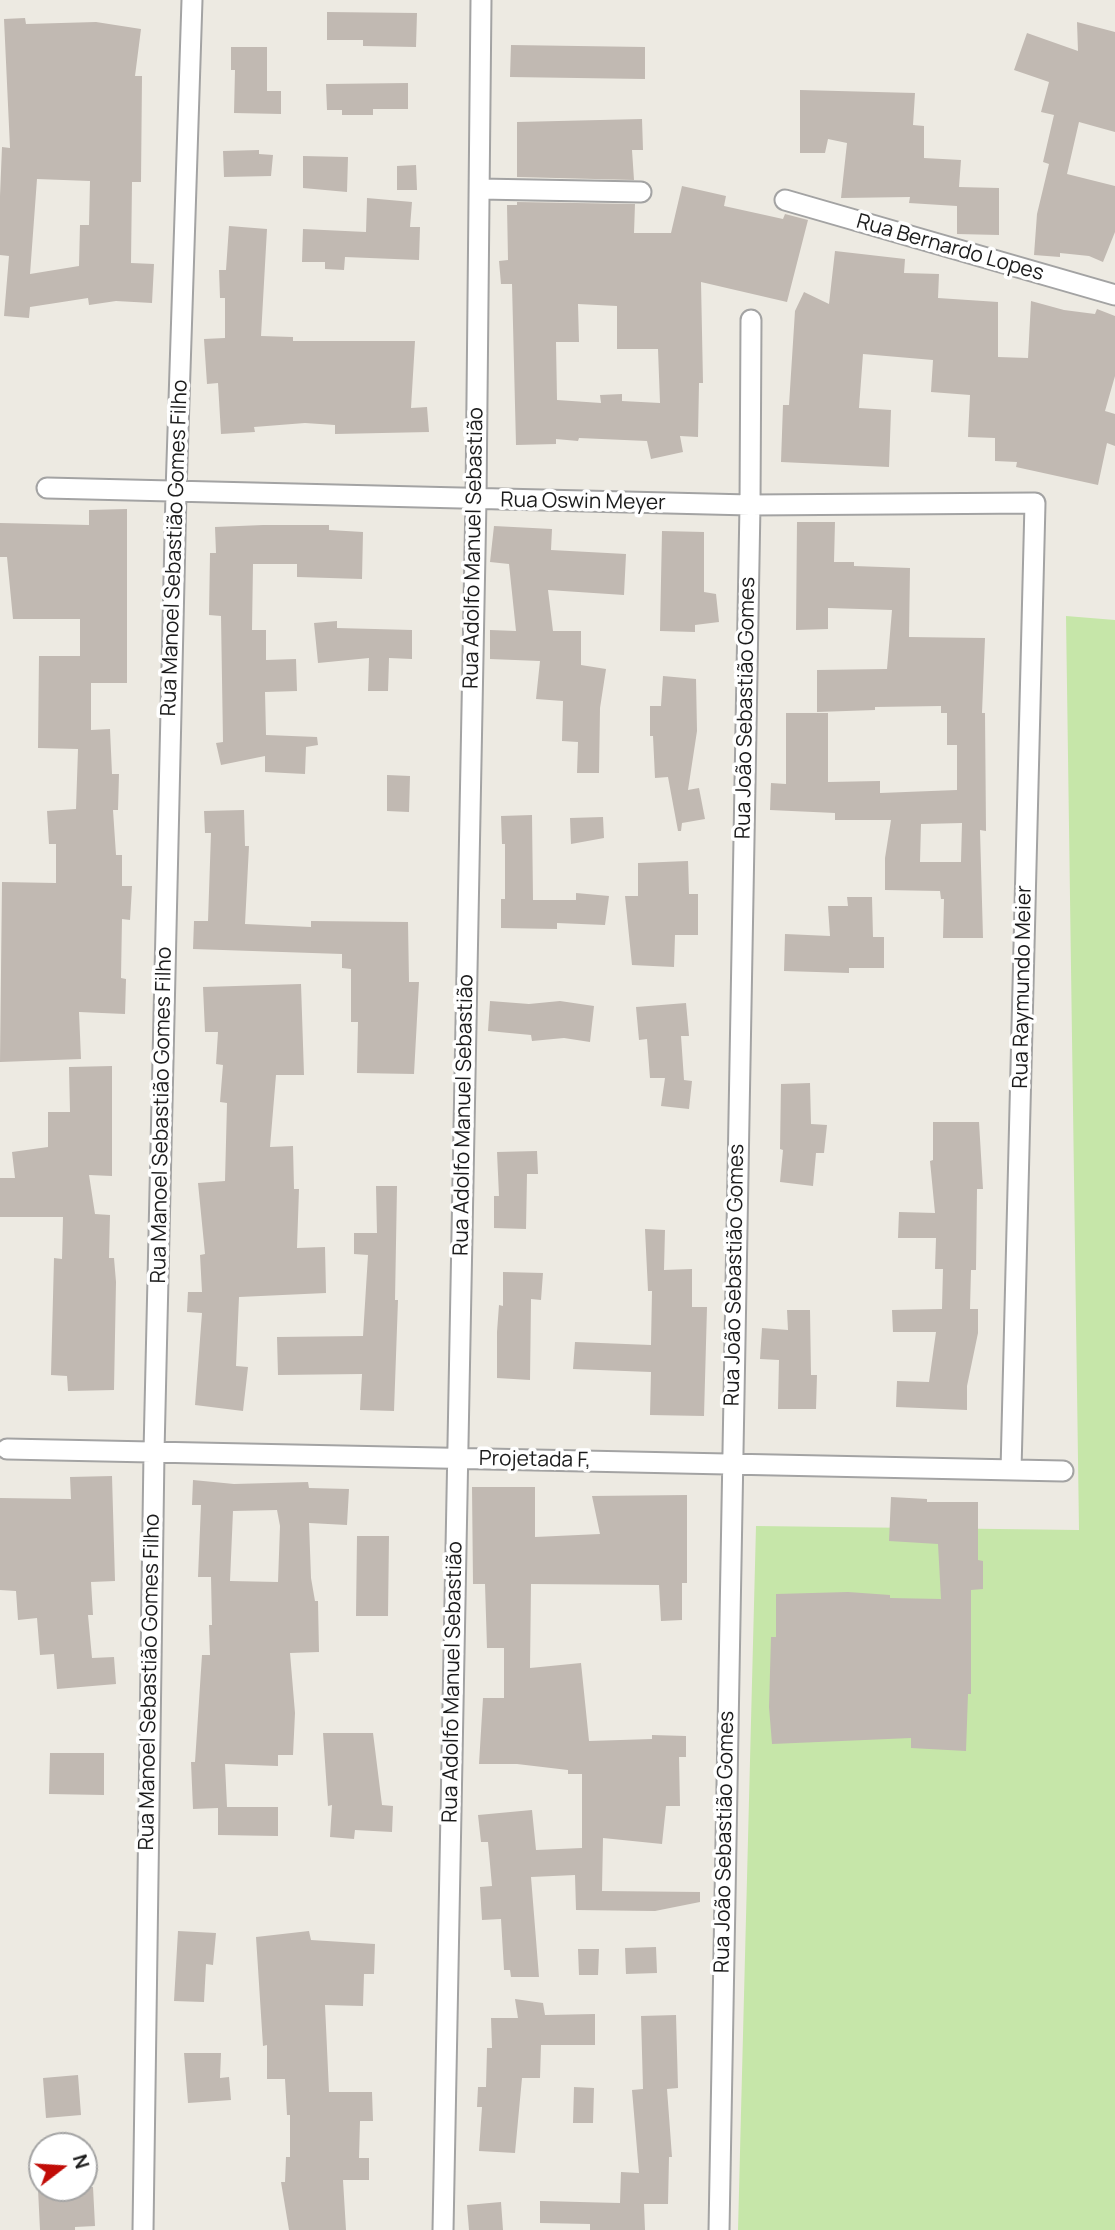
<!DOCTYPE html>
<html>
<head>
<meta charset="utf-8">
<style>
	body { margin:0 }
	#map { position:relative; width:1115px; height:2230px; overflow:hidden; background:#edeae2; font-family:Manrope,sans-serif }
	canvas { display:block }
	.north { position:absolute; left:28px; top:2132px; width:70px; height:70px; box-sizing:border-box; background:#fff; border:2px solid #a4a4a4; border-radius:50%; rotate:73deg; font-size:19px; font-weight:700; line-height:28px; text-align:center; color:#1c1c1c }
	.north::after { content:''; display:block; margin:auto; width:24px; height:32px; background:#c10c07; clip-path:polygon(50% 0,100% 100%,50% 72%,0 100%) }
</style>
</head>
<body>
<div id="map">
<canvas width="1115" height="2230"></canvas>
<div class="north">N</div>
</div>
<script>
const ctx = document.querySelector('canvas').getContext('2d');
ctx.lineJoin = 'round';
function fillPath(path, color) { ctx.fillStyle = color; ctx.fill(path, 'evenodd'); }
const poly = rows => new Path2D(rows.map(r => 'M' + r).join(''));
function stroke(path, color, width, dash) { ctx.strokeStyle = color; ctx.lineWidth = width; ctx.lineCap = dash ? 'butt' : 'round'; ctx.setLineDash(dash || []); ctx.stroke(path); }
function write(font, color, halo, rows, align = 'center') {
  ctx.font = font + ' Manrope,sans-serif'; ctx.lineWidth = 7; ctx.setLineDash([]); ctx.textBaseline = 'middle'; ctx.strokeStyle = halo; ctx.fillStyle = color; for (const [text, x, y, turn = 0] of rows) {
    ctx.save(); ctx.translate(x, y); ctx.rotate((+turn || 0) * Math.PI / 180); ctx.textAlign = isNaN(turn) ? turn : align; if (halo) ctx.strokeText(text, 0, 0); ctx.fillText(text, 0, 0); ctx.restore();
  }
}
fillPath(poly([
	[1066,616,1115,620,1115,2230,738,2230,756,1526,1079,1530]
]), '#c6e6a9');
fillPath(poly([
	[327,12,417,13,416,47,363,46,363,40,327,40],
	[25,18,26,24,96,22,141,29,135,76,142,76,141,182,132,182,131,263,154,264,152,303,116,301,89,305,88,298,30,307,29,318,4,316,9,256,0,255,0,196,2,147,10,148,4,19],
	[37,179,90,181,89,225,80,225,79,266,30,274],
	[1077,22,1115,32,1115,132,1079,122,1067,174,1115,186,1115,232,1103,262,1089,256,1060,253,1060,257,1034,255,1037,214,1049,164,1043,162,1054,115,1041,112,1049,82,1014,70,1027,33,1078,51],
	[511,45,645,47,645,79,510,77],
	[231,47,267,47,267,91,281,91,281,114,234,113,235,70,231,70],
	[408,83,408,109,373,109,373,115,342,115,342,110,327,110,326,84],
	[800,90,915,93,913,125,924,126,924,158,961,160,959,187,999,188,999,235,957,234,957,206,909,203,910,197,841,198,847,143,828,139,825,153,800,153],
	[642,119,643,150,632,150,634,180,517,177,517,122],
	[259,150,259,154,273,155,271,176,224,177,223,151],
	[303,156,348,157,347,192,303,188],
	[416,165,417,190,397,190,397,166],
	[682,186,726,196,724,206,783,219,785,214,808,220,787,302,701,282,703,383,699,383,698,437,680,436,683,452,651,459,647,441,579,438,578,441,556,439,556,444,516,445,512,284,501,284,499,261,508,260,507,205,517,205,517,202,635,204,634,233,671,233],
	[578,304,617,306,617,349,658,349,660,403,622,401,622,394,600,395,601,403,557,400,556,342,579,342],
	[367,198,412,202,410,227,420,227,419,260,345,257,344,270,325,269,325,262,302,262,303,229,366,232],
	[229,226,267,229,261,336,293,337,293,341,415,341,411,408,427,407,429,432,335,434,335,425,305,423,254,427,255,432,221,434,218,383,207,384,204,339,225,338,225,298,220,298,219,270,226,270],
	[835,251,905,259,904,273,939,274,938,298,998,302,998,357,1028,358,1031,301,1064,310,1095,314,1097,309,1115,316,1115,376,1105,411,1115,414,1115,446,1107,443,1098,485,1016,467,1017,462,995,461,995,438,968,437,970,395,931,392,933,360,863,354,859,408,891,410,889,467,781,462,783,405,789,405,795,311,804,292,829,304],
	[127,509,127,683,91,683,91,730,110,729,112,774,119,774,118,810,113,810,116,855,122,855,122,886,132,886,130,920,122,919,121,978,126,979,125,1014,79,1012,81,1059,0,1062,2,882,56,883,56,844,49,844,47,811,76,809,78,749,38,748,39,656,80,656,80,619,13,619,7,557,0,557,0,523,89,525,89,510],
	[797,522,835,522,834,562,854,562,854,566,910,568,909,637,985,638,982,713,985,713,986,831,980,830,983,938,943,938,944,899,941,899,940,891,885,890,885,858,891,820,835,820,835,813,770,810,771,783,786,784,786,713,828,713,828,782,880,781,880,793,957,790,957,745,947,745,947,713,941,713,941,706,875,707,875,710,817,712,817,670,887,669,892,610,828,608,828,629,796,630],
	[962,823,961,862,920,862,921,824],
	[263,525,329,525,329,530,363,532,362,579,297,577,297,564,253,564,252,630,266,630,266,660,296,659,297,691,265,692,266,735,317,737,318,745,306,747,305,774,265,772,265,756,221,765,216,743,223,742,221,616,209,615,210,553,216,553,215,527],
	[494,526,552,529,551,550,626,554,624,595,548,590,553,631,581,631,581,665,606,669,600,708,599,773,577,773,578,742,562,741,563,701,536,699,540,661,490,659,490,630,516,631,509,564,490,562],
	[662,531,704,532,704,592,716,594,719,622,695,625,695,632,660,631],
	[337,621,337,628,412,630,412,659,389,658,388,691,368,691,369,658,318,663,314,623],
	[663,676,696,679,697,731,688,790,699,788,705,819,682,823,681,831,678,831,668,777,655,778,653,736,650,736,650,706,661,706],
	[387,775,410,776,409,812,387,811],
	[244,810,245,846,249,846,245,924,311,927,311,921,408,922,409,982,419,982,414,1074,357,1073,358,1022,351,1022,351,969,342,968,342,954,193,949,194,921,208,921,211,833,205,833,204,811],
	[532,815,533,900,576,900,576,893,609,896,605,925,557,923,557,929,501,928,501,899,505,899,505,844,502,844,501,816],
	[603,817,604,838,571,844,570,818],
	[688,861,689,894,698,894,698,935,675,935,674,967,632,965,625,896,638,896,638,863],
	[847,897,872,897,873,937,884,937,884,968,849,968,849,973,784,971,785,934,830,936,828,906,848,906],
	[301,984,304,1075,276,1075,270,1147,293,1146,294,1189,299,1189,297,1248,325,1247,326,1293,239,1297,236,1366,248,1367,243,1411,195,1405,202,1313,187,1312,188,1292,202,1292,200,1255,205,1254,198,1183,225,1181,227,1103,220,1102,223,1065,216,1064,218,1032,205,1032,203,987],
	[490,1001,529,1004,560,1001,594,1006,590,1042,564,1038,532,1041,531,1035,488,1031],
	[686,1003,689,1036,681,1036,684,1080,692,1081,689,1109,661,1106,665,1078,650,1078,647,1039,639,1040,636,1007],
	[112,1066,112,1176,89,1175,95,1214,110,1215,109,1258,114,1258,116,1282,114,1390,68,1391,67,1376,51,1375,54,1258,62,1259,63,1217,0,1217,0,1178,15,1178,12,1152,48,1147,48,1112,70,1112,69,1067],
	[810,1083,811,1124,827,1125,824,1153,816,1153,813,1186,780,1182,783,1150,780,1149,781,1084],
	[933,1122,979,1122,983,1189,977,1189,976,1270,971,1270,970,1309,978,1309,978,1333,967,1386,967,1410,896,1407,897,1381,929,1382,936,1332,893,1332,892,1310,942,1309,943,1269,935,1269,936,1238,898,1238,899,1212,935,1213,930,1161,933,1160],
	[537,1151,538,1174,527,1174,526,1229,494,1228,494,1196,499,1196,497,1152],
	[376,1186,397,1186,395,1300,398,1300,394,1411,360,1410,362,1374,278,1375,277,1337,363,1336,368,1255,354,1254,354,1233,377,1233],
	[645,1229,665,1230,664,1270,692,1269,692,1307,707,1307,704,1416,650,1415,651,1372,573,1369,575,1342,651,1345,652,1291,648,1291],
	[503,1272,543,1273,541,1300,531,1299,530,1380,497,1378,497,1332,499,1305,503,1306],
	[787,1310,810,1310,811,1375,817,1375,816,1409,778,1409,779,1360,760,1359,762,1328,788,1330],
	[112,1476,115,1581,91,1582,93,1615,88,1615,92,1658,114,1657,116,1684,57,1689,54,1654,40,1655,37,1618,18,1620,16,1591,0,1590,0,1498,71,1499,70,1477],
	[193,1480,234,1484,308,1482,309,1488,349,1489,347,1525,309,1523,311,1578,315,1601,318,1601,319,1652,290,1653,295,1713,293,1755,278,1755,278,1766,225,1764,227,1807,278,1807,278,1836,218,1835,218,1808,193,1809,191,1762,195,1762,202,1655,210,1655,209,1625,212,1625,211,1577,198,1577,201,1505,192,1505],
	[277,1510,280,1526,278,1582,230,1581,233,1511],
	[472,1487,535,1487,535,1537,600,1534,592,1496,687,1495,687,1583,682,1583,682,1620,661,1621,659,1585,531,1584,530,1668,581,1663,589,1741,652,1739,652,1735,686,1736,686,1757,679,1757,680,1806,666,1806,662,1844,603,1838,602,1891,700,1892,700,1902,655,1911,576,1910,575,1875,531,1877,539,1977,511,1977,510,1970,504,1970,501,1919,482,1920,480,1887,492,1886,488,1842,481,1842,478,1815,532,1810,536,1850,582,1848,582,1774,568,1774,568,1770,517,1764,479,1764,483,1698,504,1698,504,1648,487,1648,485,1584,473,1584],
	[891,1497,927,1499,927,1502,978,1502,978,1560,983,1561,983,1589,971,1590,971,1694,968,1694,966,1751,911,1748,911,1738,772,1744,769,1707,771,1637,776,1637,776,1594,848,1592,890,1595,890,1598,941,1599,938,1544,889,1541],
	[357,1536,389,1536,388,1616,356,1616],
	[323,1733,373,1733,382,1805,393,1806,392,1832,355,1830,354,1839,330,1837,332,1805,328,1806],
	[50,1753,104,1753,104,1795,49,1794],
	[178,1931,216,1933,213,1965,206,1964,204,2002,174,2001],
	[309,1931,311,1940,375,1944,374,1974,364,1974,363,2006,325,2005,329,2092,372,2092,373,2121,360,2121,359,2158,369,2158,369,2180,343,2180,346,2230,289,2230,281,2182,285,2182,286,2157,290,2157,290,2115,287,2115,285,2079,267,2079,267,2045,263,2046,256,1937],
	[656,1947,657,1973,626,1974,625,1948],
	[578,1949,599,1949,598,1975,579,1975],
	[515,1999,543,2003,545,2015,595,2014,595,2045,541,2045,540,2078,522,2078,515,2153,479,2151,482,2107,477,2107,478,2087,486,2087,487,2048,492,2048,491,2018,518,2018],
	[676,2015,678,2088,667,2089,672,2157,669,2157,668,2204,644,2204,645,2230,590,2230,590,2224,540,2223,540,2201,620,2203,621,2172,639,2173,632,2090,643,2089,641,2016],
	[184,2053,221,2053,220,2078,229,2077,231,2100,188,2103],
	[78,2075,81,2115,46,2118,43,2078],
	[574,2087,594,2088,593,2123,573,2123],
	[93,2187,95,2226,75,2227,75,2230,40,2230,38,2189],
	[501,2202,503,2230,469,2230,467,2205]
]), '#c1b9b2');
const minor = poly([
	[480,189,641,192],
	[785,200,1115,295],
	[47,488,750,505,1035,503,1011,1470],
	[7,1449,1063,1471],
	[143,2230,154,1452,176,493,192,0],
	[443,2230,476,499,481,0],
	[719,2230,750,505,751,320]
]);
stroke(minor, '#a3a3a3', 23);
stroke(minor, '#fff', 19);
write('21px', '#1c1c1c', '#fff', [
	["Rua Bernardo Lopes",950,248,16],
	["Rua Oswin Meyer",583,502,1],
	["Rua Manoel Sebastião Gomes Filho",175,548,-88],
	["Rua Adolfo Manuel Sebastião",474,548,-89],
	["Rua João Sebastião Gomes",746,708,-89],
	["Rua Raymundo Meier",1023,987,-89],
	["Rua Manoel Sebastião Gomes Filho",162,1115,-89],
	["Rua Adolfo Manuel Sebastião",464,1115,-89],
	["Rua João Sebastião Gomes",735,1275,-89],
	["Projetada F,",535,1460,1],
	["Rua Manoel Sebastião Gomes Filho",150,1682,-89],
	["Rua Adolfo Manuel Sebastião",453,1682,-89],
	["Rua João Sebastião Gomes",725,1842,-89]
]);
</script>
</body>
</html>
